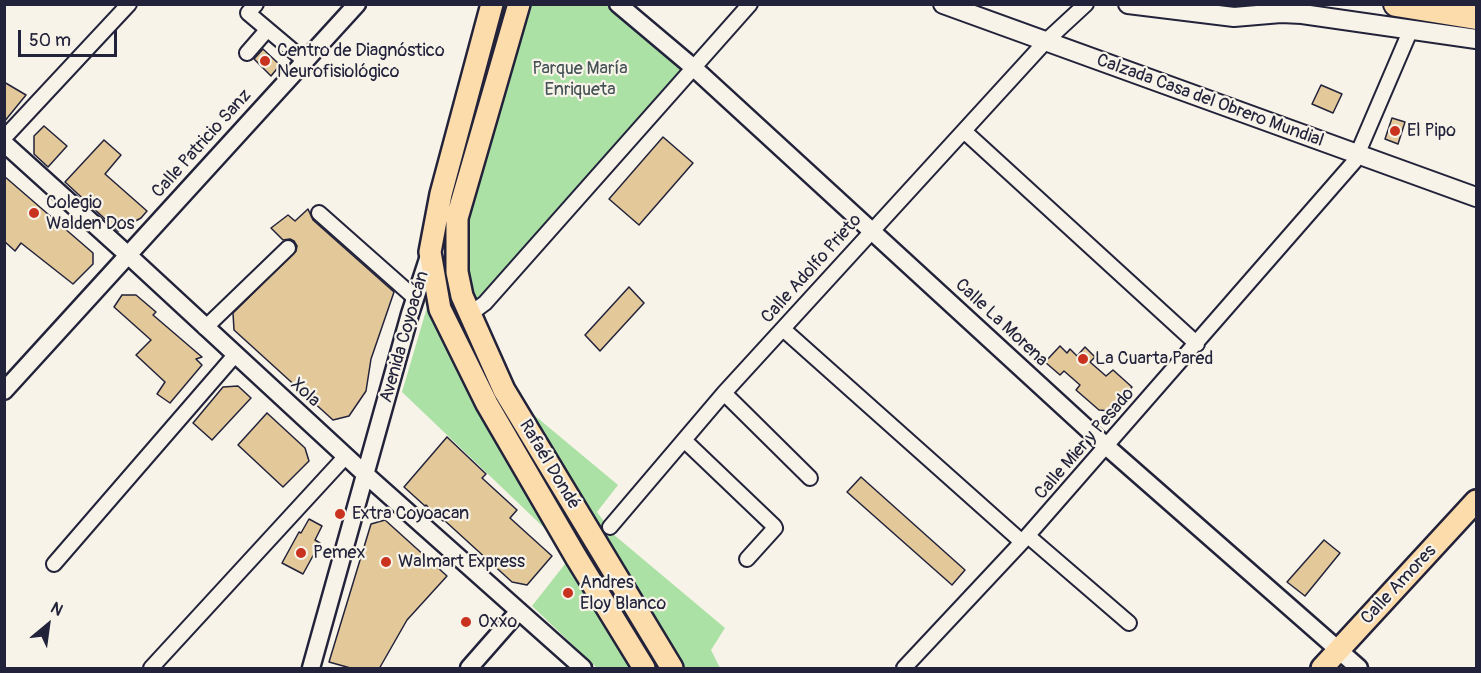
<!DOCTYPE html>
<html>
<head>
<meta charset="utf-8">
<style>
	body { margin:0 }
	#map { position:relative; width:1481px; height:673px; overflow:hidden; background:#f7f3e8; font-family:Pangolin,sans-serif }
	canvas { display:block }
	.frame { position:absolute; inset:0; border:6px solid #22223b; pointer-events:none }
	.north { position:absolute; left:18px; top:595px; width:60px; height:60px; -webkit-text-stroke:4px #f7f3e8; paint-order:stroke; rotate:29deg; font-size:16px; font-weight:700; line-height:24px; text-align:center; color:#22223b }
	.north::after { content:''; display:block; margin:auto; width:21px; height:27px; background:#22223b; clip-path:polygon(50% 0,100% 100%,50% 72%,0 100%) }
	.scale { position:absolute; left:18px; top:30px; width:99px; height:27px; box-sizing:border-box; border:3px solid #22223b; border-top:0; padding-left:8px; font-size:18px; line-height:21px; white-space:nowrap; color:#22223b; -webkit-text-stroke:4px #f7f3e8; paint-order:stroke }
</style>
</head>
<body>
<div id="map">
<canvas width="1481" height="673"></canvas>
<div class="frame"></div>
<div class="north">N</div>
<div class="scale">50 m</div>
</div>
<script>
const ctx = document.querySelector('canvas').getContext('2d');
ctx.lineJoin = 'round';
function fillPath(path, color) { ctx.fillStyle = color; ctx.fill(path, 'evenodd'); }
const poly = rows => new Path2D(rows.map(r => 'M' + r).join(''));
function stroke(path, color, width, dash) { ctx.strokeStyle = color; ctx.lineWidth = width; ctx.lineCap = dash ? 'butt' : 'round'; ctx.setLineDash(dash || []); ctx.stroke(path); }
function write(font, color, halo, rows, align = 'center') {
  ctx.font = font + ' Pangolin,sans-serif'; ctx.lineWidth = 4.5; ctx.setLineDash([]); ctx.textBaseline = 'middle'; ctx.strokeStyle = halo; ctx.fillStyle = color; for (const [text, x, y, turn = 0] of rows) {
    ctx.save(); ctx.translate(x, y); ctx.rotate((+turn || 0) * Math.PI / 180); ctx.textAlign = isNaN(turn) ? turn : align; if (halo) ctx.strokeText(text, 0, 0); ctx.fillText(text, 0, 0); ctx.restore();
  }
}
fillPath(poly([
	[524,5,609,5,689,68,473,307,465,279,465,205],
	[428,304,576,566,638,668,597,668,532,606,565,564,558,541,402,392],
	[510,395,618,485,597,512,613,534,725,628,711,650,720,668,678,668]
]), '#abe1a4');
const building = poly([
	[263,49,280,65,271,76,254,59,263,49],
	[4,82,26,95,4,122,4,82],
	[1321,85,1342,94,1333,113,1312,104,1321,85],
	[1392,118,1405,122,1398,144,1385,139,1392,118],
	[44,126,67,146,48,167,34,154,34,136,44,126],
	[663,137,693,163,639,225,609,199,663,137],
	[104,140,121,155,105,174,147,211,141,218,118,231,65,182,104,140],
	[4,176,93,253,93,264,73,284,21,243,15,251,4,241,4,176],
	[308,209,313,220,394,292,371,359,366,391,349,416,333,420,234,330,233,313,296,251,297,246,294,241,290,239,283,240,271,228,288,215,295,221,308,209],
	[629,287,644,303,600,351,585,335,629,287],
	[122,295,136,295,156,312,153,315,202,357,196,359,202,365,170,403,157,394,165,382,136,355,151,340,114,307,122,295],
	[1060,346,1067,353,1070,349,1077,356,1085,347,1095,357,1090,362,1106,376,1113,370,1132,387,1111,411,1099,410,1076,390,1080,385,1064,371,1060,375,1045,362,1060,346],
	[238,386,251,398,212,440,193,423,223,387,238,386],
	[267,413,305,448,309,461,283,487,238,445,267,413],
	[447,437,486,474,482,478,517,510,510,518,552,556,527,585,512,582,444,520,443,521,426,505,425,506,404,487,447,437],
	[861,477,965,570,952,585,847,492,861,477],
	[309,519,322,526,315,540,320,543,303,574,282,563,299,532,301,533,309,519],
	[385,520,447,576,407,620,379,669,354,669,329,662,371,524,385,520],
	[1324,540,1340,553,1305,596,1287,582,1324,540]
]);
fillPath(building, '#e3c999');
stroke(building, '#22223b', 1.5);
const minor = poly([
	[256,4,248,13,305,61],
	[247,53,267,30],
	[964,131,1197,344],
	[4,138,129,4],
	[319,213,415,298],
	[470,314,485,303,750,4],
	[205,328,288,248],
	[783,329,1022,542],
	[724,393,810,478],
	[684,440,774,526,775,528,747,559],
	[610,527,724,393,1046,41,1086,4],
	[1028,536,1129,623],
	[54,564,235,355],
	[151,668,346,456],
	[904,668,1022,542,1354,162,1411,29]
]);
const tertiary = poly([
	[618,4,694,68,1106,446,1359,668],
	[4,143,128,255,365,474,583,668],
	[4,391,357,4],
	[311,668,410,314,430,253],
	[469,668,519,611]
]);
const secondary = poly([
	[943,4,1476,197],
	[1128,4,1234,17,1281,13,1302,14,1476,39]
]);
const primary = poly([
	[492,4,441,194,430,252,440,309,487,404,576,557,644,668],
	[519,4,457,218,457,272,462,296,504,390,672,668],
	[1322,668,1476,501]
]);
const motorway = poly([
	[1396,4,1476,17]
]);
stroke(minor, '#22223b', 18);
stroke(tertiary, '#22223b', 21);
stroke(secondary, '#22223b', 22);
stroke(primary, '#22223b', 26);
stroke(motorway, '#22223b', 28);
stroke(minor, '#f7f3e8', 14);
stroke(tertiary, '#f7f3e8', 16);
stroke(secondary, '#f7f3e8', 18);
stroke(primary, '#fddcac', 21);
stroke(motorway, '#fddcac', 24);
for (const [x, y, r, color] of [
	[265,61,6,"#c8321e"],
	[1395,131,6,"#c8321e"],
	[34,213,6,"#c8321e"],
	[1083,359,6,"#c8321e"],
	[340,514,6,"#c8321e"],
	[301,553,6,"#c8321e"],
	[386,562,6,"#c8321e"],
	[568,593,6,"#c8321e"],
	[466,622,6,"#c8321e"]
]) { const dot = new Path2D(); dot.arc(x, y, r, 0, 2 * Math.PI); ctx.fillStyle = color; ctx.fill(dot); stroke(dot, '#f7f3e8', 2); }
write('18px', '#22223b', '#f7f3e8', [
	["Centro de Diagnóstico",277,51],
	["Neurofisiológico",277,72],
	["El Pipo",1407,131],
	["Colegio",46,203],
	["Walden Dos",46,224],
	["La Cuarta Pared",1095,359],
	["Extra Coyoacan",352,514],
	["Pemex",313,553],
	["Walmart Express",398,562],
	["Andres",580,583],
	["Eloy Blanco",580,604],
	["Oxxo",478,622]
], 'left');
write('18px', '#445255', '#f7f3e8', [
	["Parque María",580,69],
	["Enriqueta",580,90]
]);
write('18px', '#22223b', '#f7f3e8', [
	["Calzada Casa del Obrero Mundial",1210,101,20],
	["Calle Patricio Sanz",202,144,-48],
	["Calle Adolfo Prieto",812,269,-48],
	["Calle La Morena",1001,323,43],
	["Avenida Coyoacán",405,337,-74],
	["Xola",305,393,42],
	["Calle Mier y Pesado",1085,444,-49],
	["Rafaél Dondé",549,465,59],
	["Calle Amores",1399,585,-47]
]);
</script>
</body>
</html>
